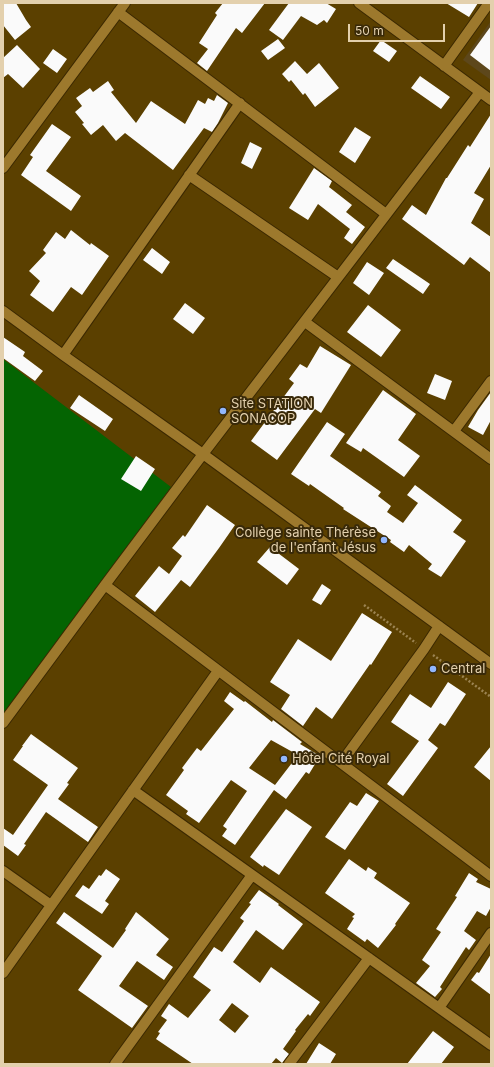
<!DOCTYPE html>
<html>
<head>
<meta charset="utf-8">
<style>
	body { margin:0 }
	#map { position:relative; width:494px; height:1067px; overflow:hidden; background:#5b4000; font-family:Inter,sans-serif }
	canvas { display:block }
	.frame { position:absolute; inset:0; border:4px solid #e3d0ad; pointer-events:none }
	.scale { position:absolute; left:348px; top:24px; width:97px; height:18px; box-sizing:border-box; border:2px solid #e3d0ad; border-top:0; padding-left:5px; font-size:12px; line-height:14px; white-space:nowrap; color:#e3d0ad; -webkit-text-stroke:3px #382909; paint-order:stroke }
</style>
</head>
<body>
<div id="map">
<canvas width="494" height="1067"></canvas>
<div class="frame"></div>
<div class="scale">50 m</div>
</div>
<script>
const ctx = document.querySelector('canvas').getContext('2d');
ctx.lineJoin = 'round';
function fillPath(path, color) { ctx.fillStyle = color; ctx.fill(path, 'evenodd'); }
const poly = rows => new Path2D(rows.map(r => 'M' + r).join(''));
function stroke(path, color, width, dash) { ctx.strokeStyle = color; ctx.lineWidth = width; ctx.lineCap = dash ? 'butt' : 'round'; ctx.setLineDash(dash || []); ctx.stroke(path); }
function write(font, color, halo, rows, align = 'center') {
  ctx.font = font + ' Inter,sans-serif'; ctx.lineWidth = 4; ctx.setLineDash([]); ctx.textBaseline = 'middle'; ctx.strokeStyle = halo; ctx.fillStyle = color; for (const [text, x, y, turn = 0] of rows) {
    ctx.save(); ctx.translate(x, y); ctx.rotate((+turn || 0) * Math.PI / 180); ctx.textAlign = isNaN(turn) ? turn : align; if (halo) ctx.strokeText(text, 0, 0); ctx.fillText(text, 0, 0); ctx.restore();
  }
}
fillPath(poly([
	[491,21,491,80,463,60]
]), '#5d471b');
fillPath(poly([
	[3,359,171,487,3,715]
]), '#046402');
fillPath(poly([
	[3,3,16,3,26,20,31,27,15,40,3,25],
	[223,3,265,3,242,33,236,28,207,71,197,63,208,49,199,43,217,15,215,13],
	[289,3,326,3,336,9,327,23,324,20,317,25,301,16,283,40,269,30],
	[446,3,478,3,469,17],
	[491,26,491,71,470,55],
	[278,39,285,48,268,60,261,51],
	[381,40,397,51,389,62,373,51],
	[17,45,40,69,23,88,8,74,3,78,3,58],
	[53,49,67,59,57,73,43,63],
	[295,61,307,74,319,63,339,88,315,107,305,93,303,95,291,80,289,82,282,74],
	[420,76,450,97,441,109,411,88],
	[108,81,114,90,111,92,136,123,151,101,185,124,198,100,205,104,208,98,214,101,217,95,228,103,218,123,212,132,204,128,173,170,125,133,116,141,103,125,91,135,82,124,84,123,75,112,82,106,76,98,90,88,93,92],
	[491,114,491,165,474,193,484,199,471,223,491,237,491,273,470,257,464,265,402,219,412,205,426,215,446,178,447,178,468,145,470,147],
	[52,124,71,137,46,171,81,196,71,211,21,175,33,157,30,155],
	[355,127,371,137,355,163,339,152],
	[250,142,262,148,252,169,241,163],
	[314,168,332,181,329,187,352,205,346,212,365,227,352,244,344,238,350,229,318,204,308,220,289,208],
	[71,230,90,245,91,243,109,256,82,295,71,287,53,312,30,295,40,281,29,271,46,253,43,250,56,232,65,239],
	[152,248,170,262,162,274,143,260],
	[393,259,430,284,423,294,386,268],
	[367,262,384,273,369,295,353,283],
	[185,303,205,318,193,334,173,319],
	[368,305,401,330,381,357,347,332],
	[3,337,25,352,23,356,43,371,35,381,3,358],
	[320,346,351,365,321,413,315,409,277,460,251,441,294,383,289,379,300,364,307,368],
	[435,374,452,381,445,400,427,393],
	[383,390,416,414,398,440,420,456,404,477,363,448,361,452,346,443],
	[491,392,491,420,483,435,468,427,478,410],
	[79,395,113,419,105,431,70,408],
	[327,422,345,434,330,456,381,492,378,496,391,506,387,512,403,523,418,503,407,495,415,485,462,520,453,532,466,541,441,577,428,569,432,564,409,545,404,552,390,542,391,540,343,509,344,508,310,484,309,486,291,474],
	[136,456,155,469,141,491,121,479],
	[207,505,235,525,219,548,190,587,181,580,155,612,135,596,159,566,169,574,182,556,172,548,183,535,185,537],
	[270,547,299,569,287,585,257,562],
	[322,584,331,590,321,605,312,600],
	[362,613,392,632,371,665,370,664,332,719,316,707,303,726,281,709,290,695,270,682,298,639,331,661],
	[448,682,466,694,445,726,440,723,428,740,438,748,403,796,387,784,419,741,391,722,410,694,431,708],
	[230,692,244,702,245,701,272,722,273,720,302,742,300,744,320,756,309,774,306,772,286,799,274,790,235,845,222,836,227,829,223,826,247,791,231,780,199,823,186,814,188,811,166,795,184,770,182,768,197,748,201,751,234,709,224,701],
	[271,740,298,755,275,785,249,768],
	[31,734,78,768,67,783,69,784,58,799,98,827,88,842,46,812,24,844,26,845,18,856,3,845,3,828,13,835,48,785,13,760,23,746,22,746],
	[491,746,491,781,474,767],
	[366,793,379,801,345,850,325,837,350,802,357,806],
	[286,809,312,827,279,875,264,865,263,867,250,857],
	[349,859,366,871,368,867,377,873,374,878,410,903,395,924,396,925,378,948,367,939,365,942,347,929,354,918,352,917,355,914,325,893],
	[106,869,120,879,105,901,109,904,102,914,75,896,83,885,89,889,99,875,101,876],
	[469,873,478,879,476,882,491,889,491,907,486,916,477,911,464,931,476,940,469,950,466,947,440,987,442,989,435,997,416,983,430,966,422,960,441,932,436,929,457,897,455,896],
	[259,890,279,904,278,905,303,924,283,950,256,930,233,962,260,983,271,967,320,1002,310,1016,308,1014,295,1030,296,1031,283,1049,289,1054,282,1063,276,1058,271,1064,193,1064,156,1039,160,1033,158,1032,167,1020,161,1016,169,1004,188,1018,211,990,193,977,214,947,222,952,244,921,240,918,251,904,249,903],
	[232,1003,249,1016,235,1033,219,1020],
	[64,912,113,948,126,930,125,929,136,912,169,939,156,955,173,967,164,980,137,961,119,986,148,1006,132,1028,78,990,102,956,56,923],
	[491,954,491,995,471,980,477,972,479,973],
	[433,1031,454,1047,441,1064,407,1064],
	[319,1043,336,1054,330,1064,306,1064]
]), '#fafafa');
const minor = poly([
	[359,3,491,100],
	[118,12,386,214],
	[444,66,489,3],
	[3,168,125,3],
	[189,175,338,277],
	[3,311,63,355,203,454,491,664],
	[305,322,491,459],
	[63,355,240,103],
	[454,431,491,381],
	[105,585,491,876],
	[3,723,105,585,203,454,480,92],
	[341,763,424,649,439,626],
	[133,790,491,1045],
	[3,871,51,905],
	[3,973,218,671],
	[439,1008,491,933],
	[115,1064,252,875],
	[289,1064,369,958]
]);
stroke(minor, '#3b2800', 12);
stroke(poly([
	[364,605,416,643],
	[433,655,491,697]
]), '#9b8351', 2.5, [2, 2]);
stroke(minor, '#9d792d', 10);
for (const [x, y, r, color] of [
	[223,411,4,"#92b7fd"],
	[384,540,4,"#92b7fd"],
	[433,669,4,"#92b7fd"],
	[284,759,4,"#92b7fd"]
]) { const dot = new Path2D(); dot.arc(x, y, r, 0, 2 * Math.PI); ctx.fillStyle = color; ctx.fill(dot); stroke(dot, '#382909', 1.5); }
write('13px', '#e3d0ad', '#382909', [
	["Site STATION",231,404],
	["SONACOP",231,419],
	["Collège sainte Thérèse",376,533,"right"],
	["de l'enfant Jésus",376,548,"right"],
	["Central",441,669],
	["Hôtel Cité Royal",292,759]
], 'left');
</script>
</body>
</html>
